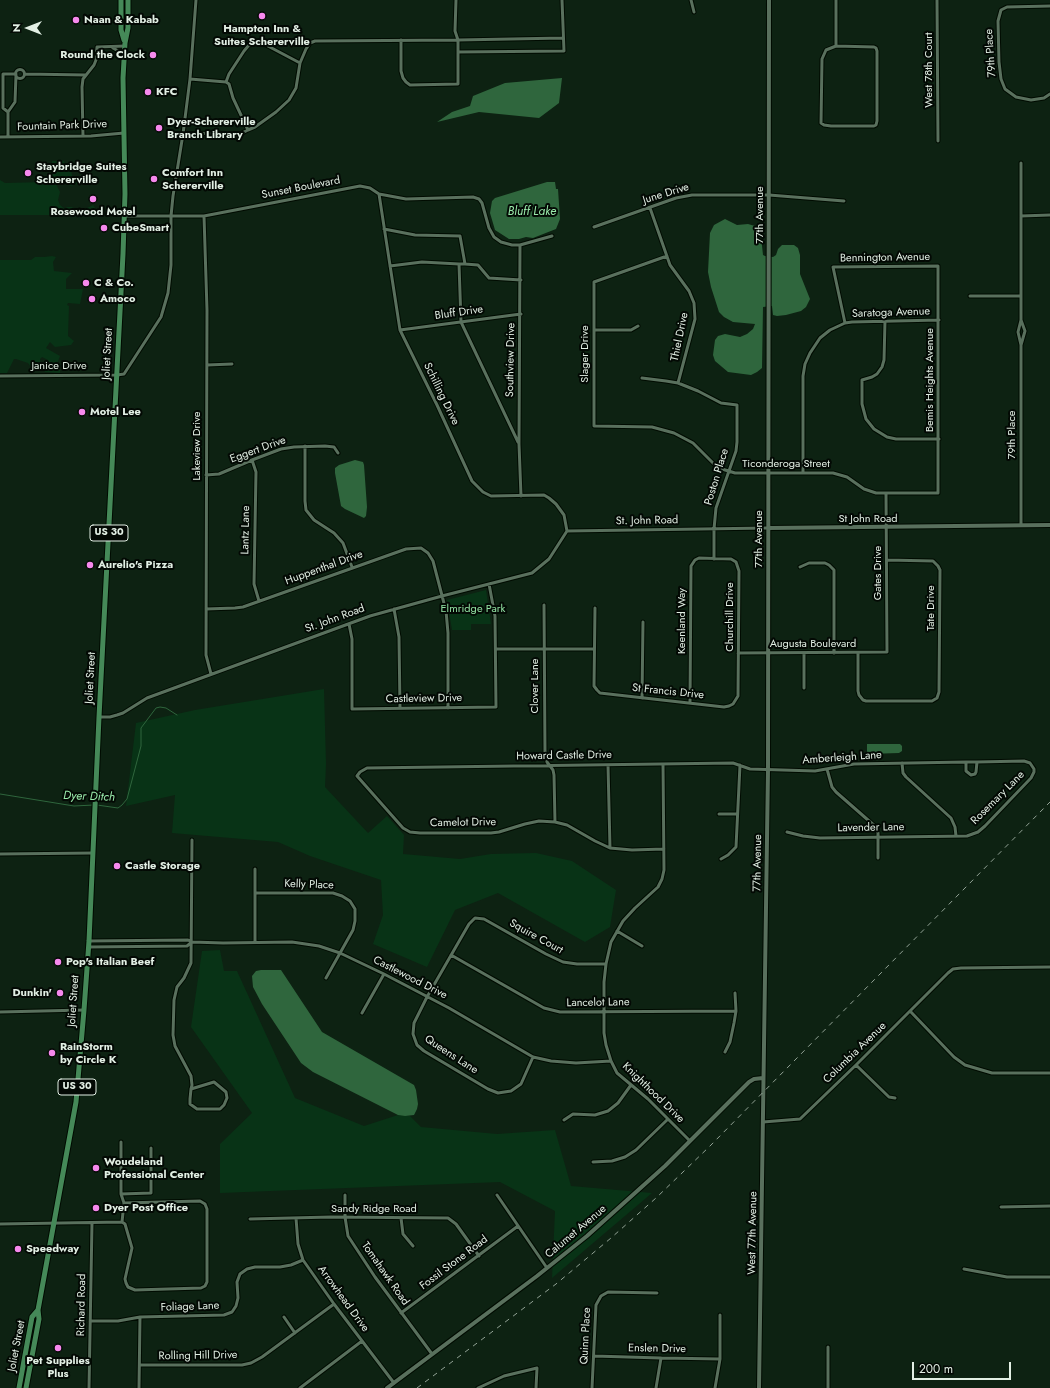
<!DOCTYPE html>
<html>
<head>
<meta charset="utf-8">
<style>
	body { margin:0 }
	#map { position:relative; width:1050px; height:1388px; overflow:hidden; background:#0d2212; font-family:Jost,sans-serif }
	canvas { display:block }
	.north { position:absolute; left:8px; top:8px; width:40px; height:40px; -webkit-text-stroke:3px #030904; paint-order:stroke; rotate:270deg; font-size:11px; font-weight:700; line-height:16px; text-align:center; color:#e2efe4 }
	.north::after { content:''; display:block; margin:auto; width:14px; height:18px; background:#e2efe4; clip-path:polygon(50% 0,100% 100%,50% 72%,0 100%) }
	.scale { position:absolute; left:912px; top:1362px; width:99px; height:18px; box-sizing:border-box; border:2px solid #e2efe4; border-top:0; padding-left:5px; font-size:12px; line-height:14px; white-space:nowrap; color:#e2efe4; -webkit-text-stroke:3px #030904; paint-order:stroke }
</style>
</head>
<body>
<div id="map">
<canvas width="1050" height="1388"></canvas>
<div class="north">N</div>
<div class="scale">200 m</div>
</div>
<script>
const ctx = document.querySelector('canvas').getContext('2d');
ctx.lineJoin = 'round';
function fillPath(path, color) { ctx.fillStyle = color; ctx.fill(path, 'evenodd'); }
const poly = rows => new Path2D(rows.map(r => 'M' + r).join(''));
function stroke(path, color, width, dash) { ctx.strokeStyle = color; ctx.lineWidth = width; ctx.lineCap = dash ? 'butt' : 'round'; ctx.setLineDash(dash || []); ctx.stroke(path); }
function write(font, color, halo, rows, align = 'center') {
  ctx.font = font + ' Jost,sans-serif'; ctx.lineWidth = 4; ctx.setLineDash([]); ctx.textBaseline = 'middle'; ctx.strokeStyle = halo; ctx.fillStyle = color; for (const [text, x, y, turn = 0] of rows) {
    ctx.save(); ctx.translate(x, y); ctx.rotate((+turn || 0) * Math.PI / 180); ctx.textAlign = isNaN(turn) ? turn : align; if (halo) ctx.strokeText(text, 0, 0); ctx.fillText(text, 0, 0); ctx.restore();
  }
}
fillPath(poly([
	[52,161,64,161,66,168,71,170,72,175,74,178,83,179,83,182,71,186,57,181,56,184,60,192,58,200,60,205,65,209,67,207,72,207,75,210,85,209,93,205,99,213,97,215,89,215,87,213,79,213,76,215,0,215,0,180,5,183,48,182,51,174],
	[52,256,56,257,53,262,54,271,72,273,66,279,66,289,83,289,80,304,68,303,67,305,69,306,68,336,74,341,71,345,55,347,50,342,46,348,60,356,57,364,60,369,60,373,45,372,44,370,48,368,49,364,48,360,42,357,40,359,41,368,39,369,35,369,31,367,28,363,16,359,14,359,7,373,0,373,0,260,31,260,35,257,44,257],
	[486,590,491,624,471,624,471,630,452,630,447,600],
	[324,689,326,764,325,787,368,833,387,816,404,835,403,854,460,859,491,854,536,853,572,861,616,890,610,927,585,942,498,893,455,910,427,967,373,944,383,915,381,880,310,856,278,842,172,833,175,795,126,806,136,723,195,710],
	[220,950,224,971,237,971,295,1098,364,1126,398,1115,410,1116,421,1127,497,1134,555,1130,571,1186,652,1193,552,1278,555,1211,500,1182,220,1193,220,1144,252,1113,191,1027,202,951]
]), '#083316');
fillPath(poly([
	[562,78,559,103,539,118,479,112,437,122,452,112,470,106,473,96,505,83],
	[547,182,555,182,556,189,558,189,560,219,556,229,533,238,526,237,519,239,509,239,495,230,490,213,492,201,495,198],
	[725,219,737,225,748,224,755,226,761,236,763,255,765,256,773,257,776,255,778,249,782,245,794,245,798,248,800,255,800,274,810,299,806,307,801,311,786,315,777,316,773,315,772,306,763,307,762,368,757,372,751,375,728,372,715,361,713,355,715,340,718,336,725,334,740,337,747,334,753,329,755,324,733,322,724,317,719,312,711,287,708,272,710,233,714,225],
	[355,460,363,462,364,465,367,507,366,516,364,518,345,509,341,506,335,473,335,468,339,465],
	[867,744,900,744,902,746,902,751,899,753,868,754,867,752],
	[261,970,281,970,322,1032,414,1085,416,1090,418,1104,417,1109,414,1115,405,1116,398,1115,313,1072,301,1063,262,1004,253,987,252,976,256,971]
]), '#2f663d');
stroke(poly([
	[0,794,74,806,94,805],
	[97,805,118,808,122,805,127,799,141,746,141,728,156,708,160,707,166,708,177,715]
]), '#2f663d', 1);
const minor = poly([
	[691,0,694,12],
	[937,0,938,141],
	[1050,6,1007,7,1001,10,998,21,999,62,1001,79,1005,89,1016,97,1031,100,1044,98,1050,94],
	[401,40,401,71,403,78,406,82,410,85,458,84,458,40,455,31,456,0],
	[836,46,874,47,876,48,877,51,877,121,876,125,874,126,831,126,824,125,821,123,822,59,826,50,836,46,836,0],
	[113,48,120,52,124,56],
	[458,52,564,51,562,0],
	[300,63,306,49,310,43,315,41,458,40,563,38],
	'15.5 74a4.5 4.5 0 1 1 9 0a4.5 4.5 0 1 1-9 0Z',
	[25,74,86,75],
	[190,79,226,82],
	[8,112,15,102,16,75],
	[183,134,218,133,236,136,248,130,255,127,276,112,289,100,296,88,300,63,266,45,258,43,249,45,244,51,229,74,226,82,229,84,233,98,248,130],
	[83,136,82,87,83,79,94,65,96,60,97,47,125,46],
	[0,137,91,136,124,133],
	[8,137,8,112,3,108,3,74,16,74],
	[1021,163,1021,320,1018,332,1021,345,1021,525],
	[379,194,400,330,437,405,472,481,483,492,491,496,544,495,549,498,556,504,564,515,567,531],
	[650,208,670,265,689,291,694,303,695,319,678,383],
	[124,216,204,216,360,186,370,188,379,194,406,199,473,197,479,199,482,203,489,228,494,237,501,242,512,245,520,245,519,444,521,496],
	[204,216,207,310,206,655,211,674],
	[1021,216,1050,215],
	[594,227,676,198,692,195,769,195,844,201],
	[384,229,415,235,460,236,465,264,459,264,461,322,518,442],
	[520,245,552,236],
	[667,256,594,282,594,426,652,427,674,433,693,443,715,465,722,469,735,473,833,473,847,477,864,489,876,493,938,493,938,266,833,267,845,323],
	[465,264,478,265,489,278,521,280],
	[390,266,422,262,459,264],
	[970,296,1021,296],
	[1021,320,1025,331,1021,345],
	[885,321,884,360,882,367,877,374,872,377,862,380,862,404,866,419,874,429,887,437,896,439,939,439],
	[400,330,521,314],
	[594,330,631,330,638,326],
	[207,365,232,364],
	[0,376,117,375,124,374,161,317,168,293,171,265,171,216,173,196,183,134,190,79,196,0],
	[642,378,666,381,678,383,698,391,721,403,737,405,737,442,736,451,716,508,714,529,714,559],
	[305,446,305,501,306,510,314,520,334,533,343,543,352,567],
	[252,460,256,472,254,584,259,601],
	[803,473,803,376,805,364,810,353,820,338,830,330,845,323,852,322,939,320],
	[206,475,219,474,252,460,281,449,294,447,325,446,334,447,338,453],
	[567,531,768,528],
	[800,567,809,563,825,563,829,565,834,570,834,653],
	[544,605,545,752,547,762,553,770,554,775,555,822],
	[595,608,594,686,597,690,600,693,724,707,729,706,733,704,738,696,739,571,736,562,731,559,699,558,695,560,691,566,690,703],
	[206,609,235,608,243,607,406,549,421,548,428,553,433,561,446,611,448,633,448,708],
	[394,609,399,637,400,708],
	[349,624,352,639,352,709,496,707,495,616,489,584],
	[496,649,594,649],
	[738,653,887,652,886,493],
	[858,653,858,691,859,695,863,700,866,701,932,701,937,698,939,692,940,570,938,566,933,561,887,560],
	[804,688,804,653],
	[642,698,643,622],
	[99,717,110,717,117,715,123,713,147,698,370,616,442,596,532,573,549,559,567,531],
	[966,762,977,762],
	[902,763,903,773,906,777,951,818,955,827,956,836],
	[663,764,664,870,662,879,658,887,635,908,623,921,611,942,606,964,604,982,604,1033,606,1045,611,1061,617,1073,648,1099,690,1141],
	[608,765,610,848],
	[827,769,832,787,836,792,876,827,878,833,878,858],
	[719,814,737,814],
	[664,849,632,850,610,848,595,841,567,825,555,822,539,821,525,824,499,832,491,833,420,833,410,832,403,828,357,776,360,772,367,768,733,763,750,769,815,771,854,764,966,762,966,771,971,775,975,774,976,772,977,762,1024,761,1030,763,1034,769,1034,772,1031,778,985,826,978,832,967,836,820,838,803,836,787,832],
	[0,854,93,853],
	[721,859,728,855,736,847,740,765],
	[255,869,255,942],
	[256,893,333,893,342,896,350,901,355,909,355,921,353,930,326,978],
	[617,931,642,946],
	[89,941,188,940,192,942,223,943,292,942,319,946,340,953,384,974,449,1008,533,1057,551,1061,576,1063,611,1061],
	[89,947,187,946,192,942],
	[451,955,544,1008,560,1012,736,1011],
	[910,1011,954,1057,965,1065,992,1073,1050,1073],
	[0,1012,84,1010],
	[362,1013,384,974],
	[725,1052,730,1042,734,1023,736,1011,735,993],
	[533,1057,521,1084,511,1091,498,1093,488,1089,424,1051,417,1045,413,1034,414,1023,427,997,469,924,475,918,484,919,546,954,563,962,577,964,606,964],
	[856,1065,889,1097,895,1098],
	[191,1089,214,1082,226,1092,227,1098,224,1105,220,1109,197,1109,190,1104,190,1099,191,1089,192,1085,191,1076,175,1046,173,1035,174,1000,177,987,184,978,191,963,192,840],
	[564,1120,573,1114,595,1115,608,1111,618,1103,631,1085],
	[763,1122,800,1119,856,1065,948,973,953,969,961,968,1050,967],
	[121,1142,121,1194,124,1203,122,1222,125,1224,132,1248,125,1279,126,1283,128,1287,135,1290,201,1288,205,1286,207,1282,207,1209,205,1204,200,1201,124,1203],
	[121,1161,151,1160],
	[593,1162,612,1161,625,1157,636,1150,668,1119],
	[121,1194,151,1193,151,1148],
	[345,1195,345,1217,348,1236,375,1277,432,1354],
	[497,1195,547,1268],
	[1001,1207,1050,1206],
	[296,1218,298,1244,303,1260,334,1304,394,1383],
	[401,1218,403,1234,413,1246],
	[250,1219,331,1217,448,1218,456,1224,479,1256],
	[0,1224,122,1222],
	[964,1269,1007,1277,1050,1277],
	[401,1313,518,1226],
	[284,1317,295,1333],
	[90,1321,118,1321,140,1317,224,1315,232,1312,236,1306,238,1298,237,1282,240,1274,247,1269,255,1267,280,1267,291,1265,303,1260],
	[828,1347,828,1388],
	[594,1356,661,1358,720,1359],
	[140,1365,242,1365,251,1363,262,1357,334,1304],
	[89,1388,92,1223],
	[139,1388,140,1317],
	[300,1388,362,1341],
	[478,1388,504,1376,537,1368,536,1388],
	[592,1388,596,1305,601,1296,608,1292,657,1293],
	[656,1388,661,1358],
	[715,1388,720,1359,720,1315]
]);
const tertiary = poly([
	[768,528,1050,525],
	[387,1388,537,1276,587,1236,665,1166,749,1082,754,1079,763,1078],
	[759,1388,768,770,769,0]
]);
const primary = poly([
	[121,0,121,30,124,40],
	[19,1388,32,1317,38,1310],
	[26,1388,39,1319,38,1310,76,1102,84,1010,89,941,99,717,123,254,125,194,123,78,125,43,128,28,128,0]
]);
stroke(minor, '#000b01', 5);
stroke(tertiary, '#000b01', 6);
stroke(primary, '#000b01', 7);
stroke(minor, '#59705d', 3);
stroke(tertiary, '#59705d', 4);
stroke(primary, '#458958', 5);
stroke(poly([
	[417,1388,556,1284,611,1238,656,1198,710,1146,1050,802]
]), '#93a396', 1, [5, 5]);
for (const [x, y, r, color] of [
	[262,16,4,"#f689ed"],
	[76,20,4,"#f689ed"],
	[153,55,4,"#f689ed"],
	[148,92,4,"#f689ed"],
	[159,128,4,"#f689ed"],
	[28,173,4,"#f689ed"],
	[154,179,4,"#f689ed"],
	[93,199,4,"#f689ed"],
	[104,228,4,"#f689ed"],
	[86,283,4,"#f689ed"],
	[92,299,4,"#f689ed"],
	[82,412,4,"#f689ed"],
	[90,565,4,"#f689ed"],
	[117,866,4,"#f689ed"],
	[58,962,4,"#f689ed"],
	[60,993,4,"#f689ed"],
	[52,1053,4,"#f689ed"],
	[96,1168,4,"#f689ed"],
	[96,1208,4,"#f689ed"],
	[18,1249,4,"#f689ed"],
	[58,1348,4,"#f689ed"]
]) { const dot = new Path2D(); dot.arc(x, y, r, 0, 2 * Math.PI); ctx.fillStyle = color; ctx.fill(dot); stroke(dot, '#030904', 1.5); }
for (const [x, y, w] of [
	[109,533,38],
	[77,1087,38]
]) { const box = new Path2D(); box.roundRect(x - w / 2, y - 8, w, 16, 3); ctx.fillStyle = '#030904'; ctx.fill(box); stroke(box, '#e2efe4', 1); }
write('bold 10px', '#e2efe4', null, [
	["US 30",109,533],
	["US 30",77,1087]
]);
write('bold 11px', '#e2efe4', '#030904', [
	["Naan & Kabab",84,20],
	["Hampton Inn &",262,29,"center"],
	["Suites Schererville",262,42,"center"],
	["Round the Clock",145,55,"right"],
	["KFC",156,92],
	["Dyer-Schererville",167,122],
	["Branch Library",167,135],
	["Staybridge Suites",36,167],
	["Schererville",36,180],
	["Comfort Inn",162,173],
	["Schererville",162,186],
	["Rosewood Motel",93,212,"center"],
	["CubeSmart",112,228],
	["C & Co.",94,283],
	["Amoco",100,299],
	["Motel Lee",90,412],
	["Aurelio's Pizza",98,565],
	["Castle Storage",125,866],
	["Pop's Italian Beef",66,962],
	["Dunkin'",52,993,"right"],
	["RainStorm",60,1047],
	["by Circle K",60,1060],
	["Woudeland",104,1162],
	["Professional Center",104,1175],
	["Dyer Post Office",104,1208],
	["Speedway",26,1249],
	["Pet Supplies",58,1361,"center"],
	["Plus",58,1374,"center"]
], 'left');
write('11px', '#e2efe4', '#030904', [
	["79th Place",991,53,-94],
	["West 78th Court",929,70,-90],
	["Fountain Park Drive",62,126,-2],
	["Sunset Boulevard",301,188,-11],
	["June Drive",666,194,-17],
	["77th Avenue",760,215,-90],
	["Bennington Avenue",885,258,-1],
	["Bluff Drive",459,313,-8],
	["Saratoga Avenue",891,313,-2],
	["Thiel Drive",680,337,-78],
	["Joliet Street",108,354,-87],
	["Slager Drive",585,354,-90],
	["Southview Drive",511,360,-89],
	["Janice Drive",59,366],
	["Bemis Heights Avenue",930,380,-90],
	["Schilling Drive",441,394,64],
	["79th Place",1012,435,-90],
	["Lakeview Drive",197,446,-90],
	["Eggert Drive",258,450,-20],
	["Ticonderoga Street",786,464],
	["Poston Place",717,477,-73],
	["St John Road",868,519],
	["St. John Road",647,521,-1],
	["Lantz Lane",246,530,-89],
	["77th Avenue",759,539,-90],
	["Huppenthal Drive",324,568,-20],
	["Gates Drive",878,573,-90],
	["Tate Drive",931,608,-90],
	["Churchill Drive",730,617,-90],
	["St. John Road",335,619,-20],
	["Keenland Way",682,621,-90],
	["Augusta Boulevard",813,644],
	["Joliet Street",91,678,-87],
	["Clover Lane",535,686,-90],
	["St Francis Drive",668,692,6],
	["Castleview Drive",424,699,-1],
	["Howard Castle Drive",564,756,-1],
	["Amberleigh Lane",842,758,-4],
	["Rosemary Lane",998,798,-45],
	["Camelot Drive",463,823,-1],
	["Lavender Lane",871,828,-1],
	["77th Avenue",758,863,-89],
	["Kelly Place",309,885,2],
	["Squire Court",536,937,29],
	["Castlewood Drive",410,978,27],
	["Joliet Street",74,1001,-86],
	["Lancelot Lane",598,1003,-1],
	["Columbia Avenue",855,1053,-44],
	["Queens Lane",451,1055,33],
	["Knighthood Drive",653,1093,44],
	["Sandy Ridge Road",374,1209],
	["Calumet Avenue",576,1232,-40],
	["West 77th Avenue",753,1233,-89],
	["Fossil Stone Road",454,1263,-37],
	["Tomahawk Road",385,1274,55],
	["Arrowhead Drive",343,1299,54],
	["Richard Road",82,1305,-89],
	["Foliage Lane",190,1307,-2],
	["Quinn Place",586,1336,-87],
	["Joliet Street",17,1346,-79],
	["Enslen Drive",657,1349,1],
	["Rolling Hill Drive",198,1356,-1]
]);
write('11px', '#91e1a2', '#030904', [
	["Elmridge Park",473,609]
]);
write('italic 12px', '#99e9aa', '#030904', [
	["Bluff Lake",532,212],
	["Dyer Ditch",89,797,2]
]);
</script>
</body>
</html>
